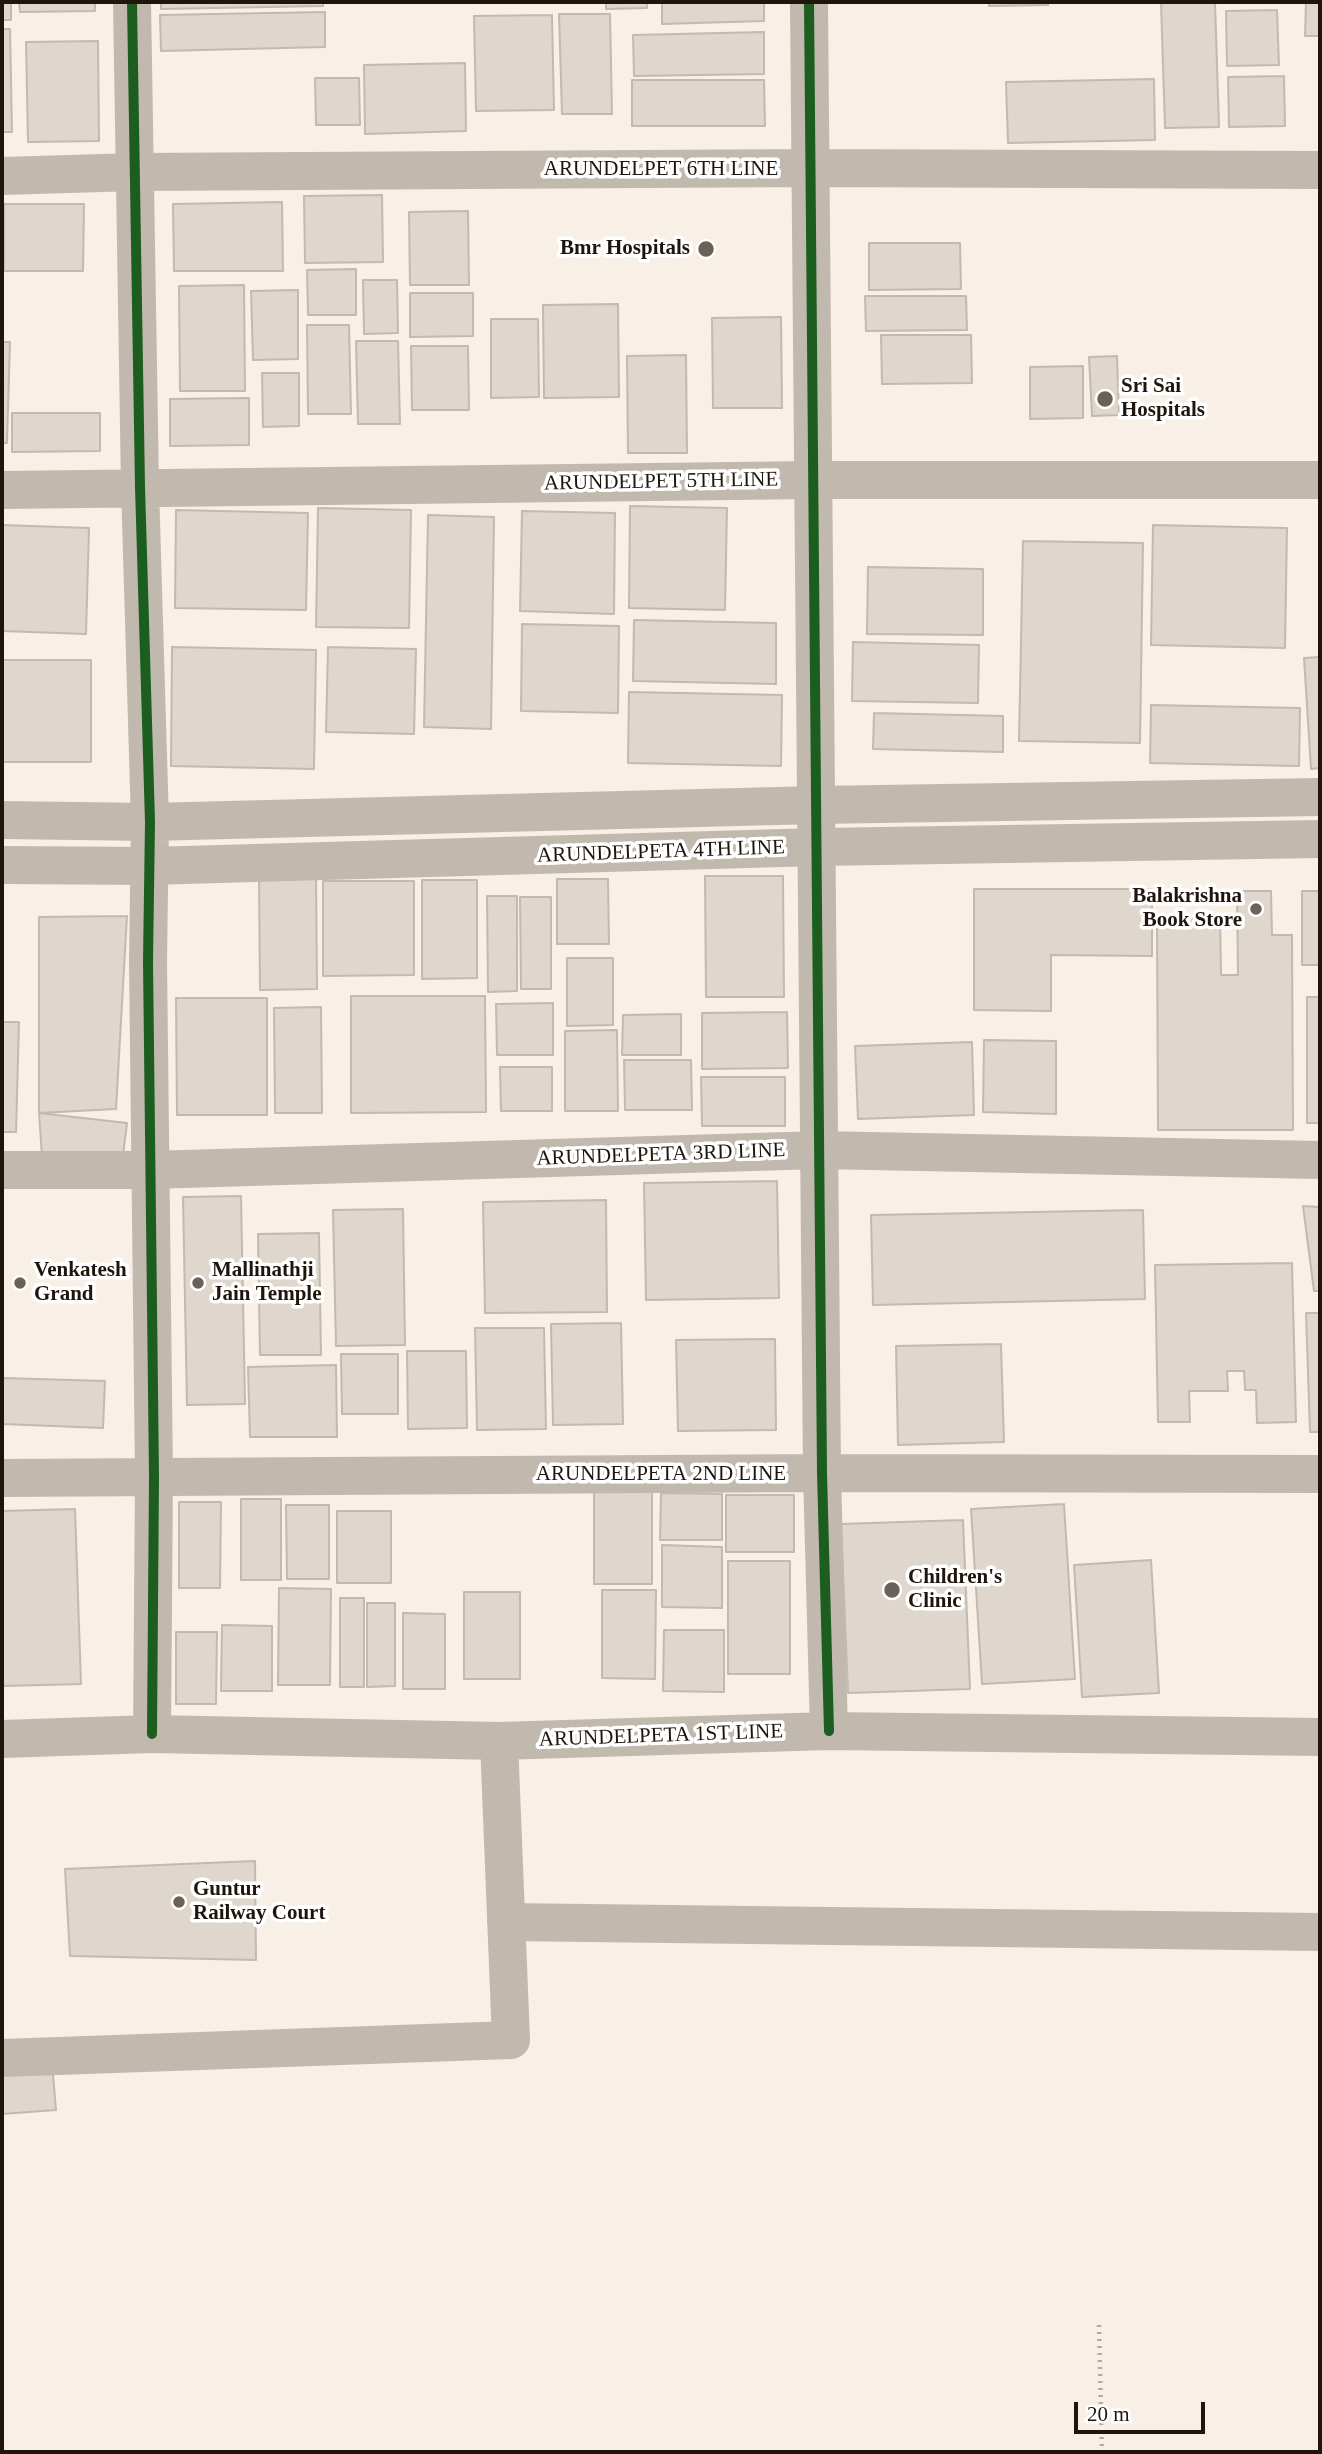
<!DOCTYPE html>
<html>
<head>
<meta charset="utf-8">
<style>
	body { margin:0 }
	#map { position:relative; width:1322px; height:2454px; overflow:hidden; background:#f8efe6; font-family:"Times New Roman",serif }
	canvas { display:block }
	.frame { position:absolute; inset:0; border:4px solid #1f150c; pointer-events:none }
	.scale { position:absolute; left:1074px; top:2402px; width:131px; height:32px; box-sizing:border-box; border:4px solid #1f150c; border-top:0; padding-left:9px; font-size:21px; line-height:24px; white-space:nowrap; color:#1f150c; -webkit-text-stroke:5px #fff; paint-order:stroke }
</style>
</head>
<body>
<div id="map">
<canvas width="1322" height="2454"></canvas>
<div class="frame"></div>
<div class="scale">20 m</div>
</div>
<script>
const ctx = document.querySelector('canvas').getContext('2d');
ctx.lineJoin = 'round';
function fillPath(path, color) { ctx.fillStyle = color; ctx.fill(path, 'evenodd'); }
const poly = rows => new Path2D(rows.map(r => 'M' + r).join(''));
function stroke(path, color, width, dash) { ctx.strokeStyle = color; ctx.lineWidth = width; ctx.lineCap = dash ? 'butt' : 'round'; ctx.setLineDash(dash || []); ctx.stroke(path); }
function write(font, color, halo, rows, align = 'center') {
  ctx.font = font + ' "Times New Roman",serif'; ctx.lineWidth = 7; ctx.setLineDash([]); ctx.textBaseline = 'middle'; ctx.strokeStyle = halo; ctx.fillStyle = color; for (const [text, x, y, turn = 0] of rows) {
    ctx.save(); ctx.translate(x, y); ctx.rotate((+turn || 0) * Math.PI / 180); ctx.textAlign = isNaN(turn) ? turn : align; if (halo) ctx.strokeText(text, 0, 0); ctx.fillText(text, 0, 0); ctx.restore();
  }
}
const building = poly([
	[2,2,11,2,11,20,2,20,2,2],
	[19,2,95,2,95,11,20,12,19,2],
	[161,2,323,2,323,6,161,9,161,2],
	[606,2,647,2,647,8,606,9,606,2],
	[662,2,764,2,764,21,662,24,662,2],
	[989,2,1048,2,1048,5,989,6,989,2],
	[1161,2,1215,2,1219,127,1165,128,1161,2],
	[1306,2,1320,2,1320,36,1305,36,1306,2],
	[1277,10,1279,65,1227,66,1226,11,1277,10],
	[325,12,325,47,161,51,160,15,325,12],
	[559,14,610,14,612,114,562,114,559,14],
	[552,15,554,110,476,111,474,16,552,15],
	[2,29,10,29,12,132,2,132,2,29],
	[764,32,764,74,634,76,633,35,764,32],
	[98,41,99,141,28,142,26,42,98,41],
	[465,63,466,131,365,134,364,65,465,63],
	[1284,76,1285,126,1229,127,1228,77,1284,76],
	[315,78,359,78,360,125,316,125,315,78],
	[1154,79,1155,140,1008,143,1006,82,1154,79],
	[632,80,764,80,765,126,632,126,632,80],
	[382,195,383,262,305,263,304,196,382,195],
	[282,202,283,271,174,271,173,204,282,202],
	[4,204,84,204,83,271,4,271,4,204],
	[468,211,469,285,410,285,409,212,468,211],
	[869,243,960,243,961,289,869,290,869,243],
	[356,269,356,315,308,315,307,270,356,269],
	[363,280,397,280,398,333,364,334,363,280],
	[244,285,245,391,180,391,179,286,244,285],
	[298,290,298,359,253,360,251,291,298,290],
	[410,293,473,293,473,336,410,337,410,293],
	[865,296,966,296,967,330,866,331,865,296],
	[618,304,619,397,544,398,543,305,618,304],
	[781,317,782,408,713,408,712,318,781,317],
	[491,319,538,319,539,397,491,398,491,319],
	[307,325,349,325,351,414,308,414,307,325],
	[881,335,971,335,972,383,882,384,881,335],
	[356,341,398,341,400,424,358,424,356,341],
	[2,342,10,342,7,443,2,443,2,342],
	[411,346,468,346,469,410,412,410,411,346],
	[686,355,687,453,628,453,627,356,686,355],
	[1117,356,1119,415,1092,416,1089,357,1117,356],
	[1083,366,1083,418,1030,419,1030,367,1083,366],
	[262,373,299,373,299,426,263,427,262,373],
	[249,398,249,445,170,446,170,399,249,398],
	[12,413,100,413,100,451,12,452,12,413],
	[630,506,727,508,725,610,629,608,630,506],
	[318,508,411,510,409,628,316,627,318,508],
	[176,510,308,513,306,610,175,608,176,510],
	[522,511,615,513,614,614,520,611,522,511],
	[428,515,494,517,491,729,424,727,428,515],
	[2,525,89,528,86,634,2,631,2,525],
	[1153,525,1287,528,1285,648,1151,645,1153,525],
	[1023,541,1143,543,1140,743,1019,741,1023,541],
	[868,567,983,569,983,635,867,634,868,567],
	[634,620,776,623,776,684,633,681,634,620],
	[522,624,619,626,618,713,521,711,522,624],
	[853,642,979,645,978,703,852,701,853,642],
	[172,647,316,650,314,769,171,766,172,647],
	[328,647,416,649,414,734,326,732,328,647],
	[1320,657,1320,768,1311,769,1304,658,1320,657],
	[2,660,91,660,91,762,2,762,2,660],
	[629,692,782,695,781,766,628,763,629,692],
	[1151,705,1300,708,1299,766,1150,763,1151,705],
	[874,713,1003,716,1003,752,873,749,874,713],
	[259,875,316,875,317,989,260,990,259,875],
	[705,876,783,876,784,997,706,997,705,876],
	[557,879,608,879,609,944,557,944,557,879],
	[422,880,477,880,477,978,422,979,422,880],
	[323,881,414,881,414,975,323,976,323,881],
	[974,889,1152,889,1152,956,1051,955,1051,1011,974,1010,974,889],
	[1237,891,1271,891,1272,935,1292,935,1293,1130,1158,1130,1157,919,1220,918,1221,975,1238,975,1237,891],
	[1302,891,1320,891,1320,965,1302,965,1302,891],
	[487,896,517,896,517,991,488,992,487,896],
	[520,897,551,897,551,989,521,989,520,897],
	[127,916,116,1109,39,1113,39,917,127,916],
	[567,958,613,958,613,1025,567,1026,567,958],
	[351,996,485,996,486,1112,351,1113,351,996],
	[1307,997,1320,997,1320,1123,1307,1123,1307,997],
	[176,998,267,998,267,1115,177,1115,176,998],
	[553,1003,553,1055,497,1055,496,1004,553,1003],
	[321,1007,322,1113,275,1113,274,1008,321,1007],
	[787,1012,788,1068,702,1069,702,1013,787,1012],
	[681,1014,681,1055,622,1055,623,1015,681,1014],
	[2,1022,19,1022,16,1132,2,1132,2,1022],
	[617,1030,618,1111,565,1111,565,1031,617,1030],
	[984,1040,1056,1041,1056,1114,983,1112,984,1040],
	[972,1042,974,1115,858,1119,855,1046,972,1042],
	[624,1060,691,1060,692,1110,625,1110,624,1060],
	[500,1067,552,1067,552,1111,501,1111,500,1067],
	[701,1077,785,1077,785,1126,702,1126,701,1077],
	[39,1113,127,1123,123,1155,42,1156,39,1113],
	[777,1181,779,1298,646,1300,644,1183,777,1181],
	[241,1196,245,1404,187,1405,183,1197,241,1196],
	[606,1200,607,1312,485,1313,483,1202,606,1200],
	[1303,1206,1320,1207,1320,1291,1314,1291,1303,1206],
	[403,1209,405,1345,336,1346,333,1210,403,1209],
	[1143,1210,1145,1299,873,1305,871,1215,1143,1210],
	[319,1233,321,1355,260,1355,258,1234,319,1233],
	[1292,1263,1296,1422,1257,1423,1256,1390,1245,1390,1244,1371,1227,1371,1228,1391,1189,1391,1190,1422,1158,1422,1155,1265,1292,1263],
	[1306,1313,1320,1313,1320,1432,1310,1432,1306,1313],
	[621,1323,623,1424,553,1425,551,1324,621,1323],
	[475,1328,544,1328,546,1429,477,1430,475,1328],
	[775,1339,776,1430,678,1431,676,1340,775,1339],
	[1001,1344,1004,1442,898,1445,896,1346,1001,1344],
	[407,1351,466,1351,467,1428,408,1429,407,1351],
	[341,1354,398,1354,398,1414,342,1414,341,1354],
	[336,1365,337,1437,250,1437,248,1367,336,1365],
	[2,1378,105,1381,103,1428,2,1424,2,1378],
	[594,1491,652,1492,652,1584,594,1584,594,1491],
	[661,1493,722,1494,722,1540,660,1540,661,1493],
	[726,1495,794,1495,794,1552,726,1552,726,1495],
	[241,1499,281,1499,281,1580,241,1580,241,1499],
	[179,1502,221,1502,220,1588,179,1588,179,1502],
	[1064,1504,1075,1679,982,1684,971,1509,1064,1504],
	[286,1505,329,1505,329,1579,287,1579,286,1505],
	[75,1509,81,1684,2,1686,2,1511,75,1509],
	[337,1511,391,1511,391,1583,337,1583,337,1511],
	[963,1520,970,1689,848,1693,841,1524,963,1520],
	[662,1545,722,1547,722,1608,662,1607,662,1545],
	[1151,1560,1159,1693,1082,1697,1074,1565,1151,1560],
	[728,1561,790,1561,790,1674,728,1674,728,1561],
	[279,1588,331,1589,330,1685,278,1685,279,1588],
	[602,1590,656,1590,655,1679,602,1678,602,1590],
	[464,1592,520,1592,520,1679,464,1679,464,1592],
	[340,1598,364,1598,364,1687,340,1687,340,1598],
	[367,1603,395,1603,395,1686,367,1687,367,1603],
	[403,1613,445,1614,445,1689,403,1689,403,1613],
	[222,1625,272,1626,272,1691,221,1691,222,1625],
	[664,1630,724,1630,724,1692,663,1691,664,1630],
	[176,1632,217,1632,216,1704,176,1704,176,1632],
	[255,1861,256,1960,70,1956,65,1869,255,1861],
	[52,2063,56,2110,2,2114,2,2067,52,2063]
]);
fillPath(building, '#dfd6cd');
stroke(building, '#c2b9b0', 2);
stroke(poly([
	[1099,2325,1102,2452]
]), '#b3aba3', 4.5, [2, 5]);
stroke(poly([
	[132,2,140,487,150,822,148,961,154,1477,152,1734],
	[809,2,822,1473,829,1731],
	[2,176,136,172,811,168,1320,170],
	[2,490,814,480,1320,480],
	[2,820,150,822,817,805,1320,797],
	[2,865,149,866,818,847,1320,839],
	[2,1170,150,1170,820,1150,1320,1160],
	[2,1478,822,1473,1320,1474],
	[2,1739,152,1734,499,1741,829,1731,1320,1737],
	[506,1922,1320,1932],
	[2,2058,511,2040,499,1741]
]), '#c2b9ae', 38);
stroke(poly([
	[132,2,140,487,150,822,148,961,154,1477,152,1734],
	[809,2,822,1473,829,1731]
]), '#1b5e20', 10);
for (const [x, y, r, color] of [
	[706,249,9,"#6b6158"],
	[1105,399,9,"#6b6158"],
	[1256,909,7,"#6b6158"],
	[20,1283,7,"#6b6158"],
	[198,1283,7,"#6b6158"],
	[892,1590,9,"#6b6158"],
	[179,1902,7,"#6b6158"]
]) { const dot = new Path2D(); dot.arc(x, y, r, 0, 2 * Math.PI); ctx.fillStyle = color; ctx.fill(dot); stroke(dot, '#fff', 2.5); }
write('21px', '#1f150c', '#fff', [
	["ARUNDELPET 6TH LINE",661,169],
	["ARUNDELPET 5TH LINE",661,482,-1],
	["ARUNDELPETA 4TH LINE",661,852,-2],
	["ARUNDELPETA 3RD LINE",661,1155,-2],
	["ARUNDELPETA 2ND LINE",661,1474],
	["ARUNDELPETA 1ST LINE",661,1736,-2]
]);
write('bold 21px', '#1f150c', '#fff', [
	["Bmr Hospitals",690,249,"right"],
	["Sri Sai",1121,387],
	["Hospitals",1121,411],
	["Balakrishna",1242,897,"right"],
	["Book Store",1242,921,"right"],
	["Venkatesh",34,1271],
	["Grand",34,1295],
	["Mallinathji",212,1271],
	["Jain Temple",212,1295],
	["Children's",908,1578],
	["Clinic",908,1602],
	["Guntur",193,1890],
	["Railway Court",193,1914]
], 'left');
</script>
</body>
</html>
